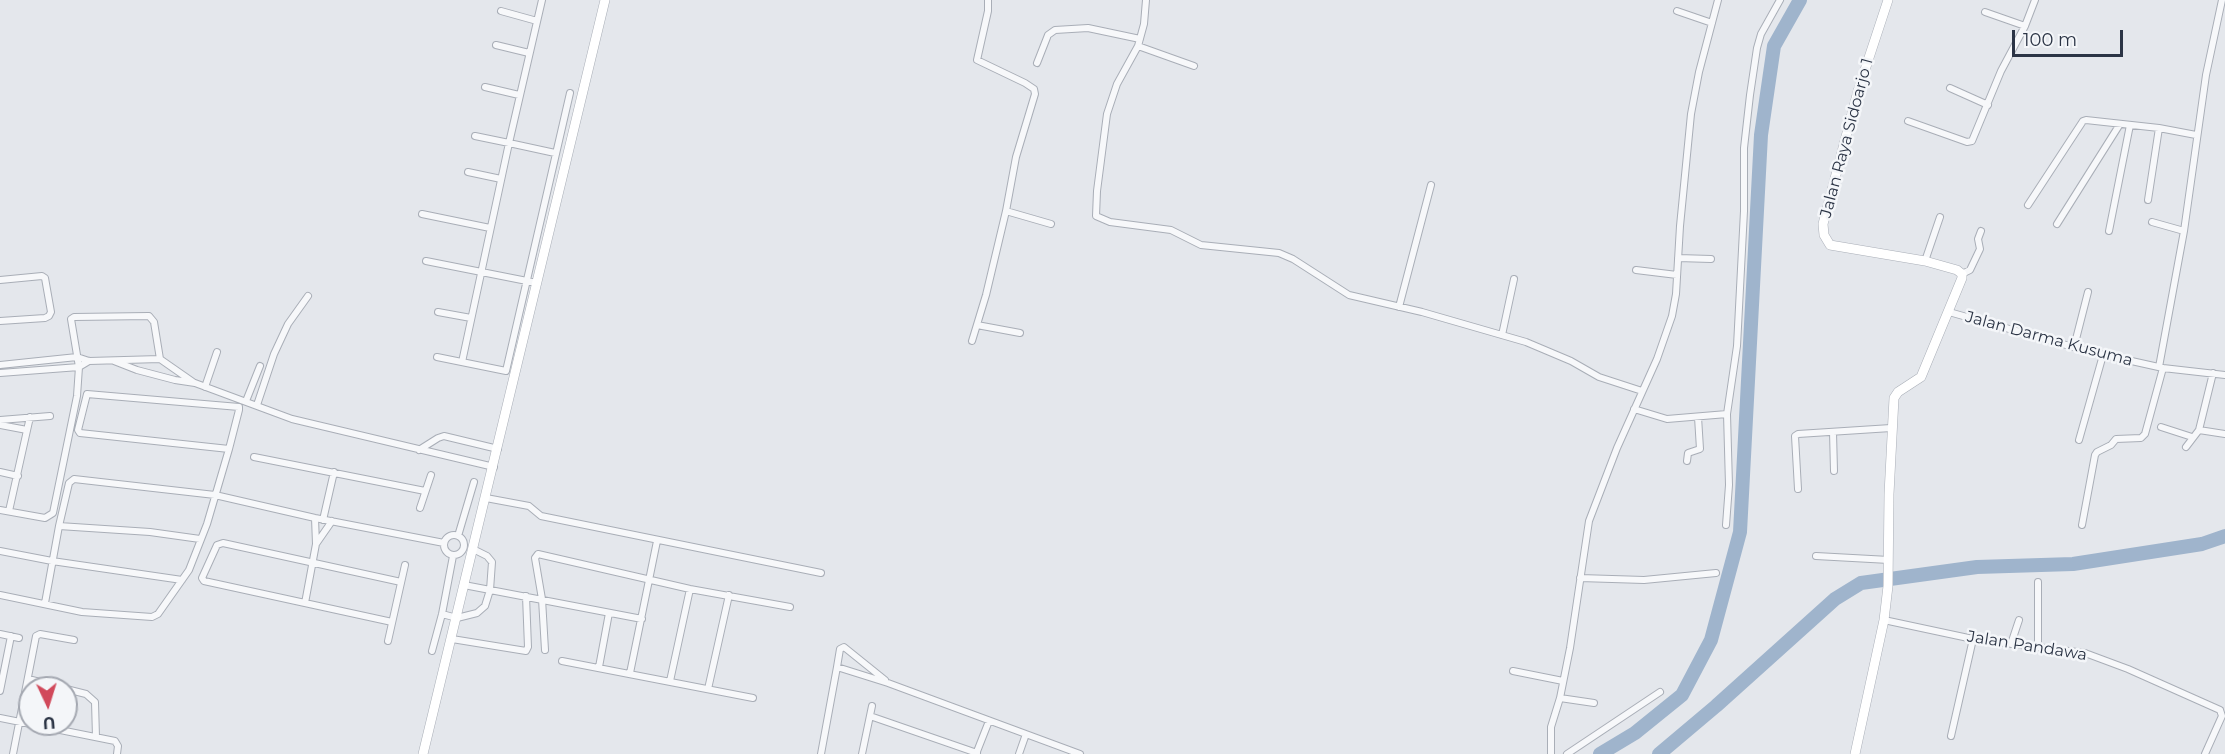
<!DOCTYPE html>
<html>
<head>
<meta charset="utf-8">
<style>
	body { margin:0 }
	#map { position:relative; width:2225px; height:754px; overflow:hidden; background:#e4e7ec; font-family:Montserrat,sans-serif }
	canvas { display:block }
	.north { position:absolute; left:18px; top:676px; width:60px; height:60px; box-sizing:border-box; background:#f4f6f9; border:2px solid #a4a8b1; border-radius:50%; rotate:176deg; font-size:16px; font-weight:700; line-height:24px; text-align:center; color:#2b3445 }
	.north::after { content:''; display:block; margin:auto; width:21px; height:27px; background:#d1495b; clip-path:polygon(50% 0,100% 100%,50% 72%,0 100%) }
	.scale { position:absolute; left:2012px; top:30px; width:111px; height:27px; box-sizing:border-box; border:3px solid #2b3445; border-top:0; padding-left:8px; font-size:18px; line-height:21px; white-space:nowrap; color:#2b3445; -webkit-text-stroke:4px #f4f6f9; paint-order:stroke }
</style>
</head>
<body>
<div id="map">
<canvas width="2225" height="754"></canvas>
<div class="north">U</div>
<div class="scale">100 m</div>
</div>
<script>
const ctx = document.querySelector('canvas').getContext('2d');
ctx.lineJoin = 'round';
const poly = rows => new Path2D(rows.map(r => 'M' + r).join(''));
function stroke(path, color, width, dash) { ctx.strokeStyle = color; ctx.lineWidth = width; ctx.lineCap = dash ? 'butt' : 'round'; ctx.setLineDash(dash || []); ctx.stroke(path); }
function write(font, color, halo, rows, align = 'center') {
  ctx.font = font + ' Montserrat,sans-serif'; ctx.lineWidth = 5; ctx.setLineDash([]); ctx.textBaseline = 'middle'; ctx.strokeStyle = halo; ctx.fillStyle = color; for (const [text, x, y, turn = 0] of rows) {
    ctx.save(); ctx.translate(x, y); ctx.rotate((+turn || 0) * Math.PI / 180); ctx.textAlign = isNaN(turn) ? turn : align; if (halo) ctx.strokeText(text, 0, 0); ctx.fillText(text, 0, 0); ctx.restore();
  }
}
stroke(poly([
	[1600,754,1635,733,1682,695,1711,640,1740,532,1761,135,1774,46,1800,0],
	[1659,754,1716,706,1835,599,1861,583,1977,567,2073,564,2202,544,2225,536]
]), '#9fb4cc', 14);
const street = poly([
	[542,0,509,143,555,153],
	[1146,0,1144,24,1138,46,1117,84,1107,114,1097,191,1096,216,1110,222,1171,230,1201,245,1279,253,1293,259,1349,295,1422,312,1526,342,1571,361,1599,377,1642,391],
	[501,11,537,21],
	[1677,11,1712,23],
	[1985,12,2025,26],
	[496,45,529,53],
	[1138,46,1194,66],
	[1037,63,1048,35,1055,30,1088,28,1140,39],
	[485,87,519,95],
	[1950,88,1988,105],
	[1908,121,1967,142,1972,141,2001,71,2025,26,2035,0],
	[468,172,501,179],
	[2148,200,2159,128],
	[2028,205,2083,121,2086,120,2159,128,2196,135],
	[1006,211,1051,224],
	[422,214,490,228],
	[2152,222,2184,231],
	[2057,224,2120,124],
	[2109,231,2130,125],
	[1678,258,1711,259],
	[426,261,537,283],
	[1925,261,1940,217],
	[1636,270,1677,275],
	[1962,274,1970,270,1980,249,1978,239,1981,231],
	[0,280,42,276,45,278,51,312,49,316,45,318,0,321],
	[1399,307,1431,185],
	[438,312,471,318],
	[1949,312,2091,352,2163,368,2225,375],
	[977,325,1020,333],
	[1502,335,1514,279],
	[972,341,986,295,1006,211,1016,157,1035,94,1034,89,1025,83,977,60,988,11,988,0],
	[2074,347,2088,292],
	[437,357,506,371,570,93],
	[114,361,137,370,175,380,195,383,292,419,494,467],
	[462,362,509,143,475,136],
	[0,365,77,357,89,361,160,359,193,382],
	[2159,367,2184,231,2206,75,2222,0],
	[0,373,79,367,89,361],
	[205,387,217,352],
	[246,401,260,366],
	[257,405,274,354,288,324,308,296],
	[1634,409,1667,419,1727,414],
	[0,420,50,416],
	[0,425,27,430],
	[2161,427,2192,437],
	[2199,430,2225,434],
	[1833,432,1834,471],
	[2079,440,2103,355],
	[2186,447,2199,430,2213,373],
	[419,450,438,438,444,436,498,449],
	[254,457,425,491],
	[1687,461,1688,453,1700,449,1698,417],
	[0,472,18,476],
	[1798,489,1795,436,1798,434,1891,428],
	[486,498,529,506,541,516,821,573],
	[420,508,431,475],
	[0,510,45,518,53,513,77,396,79,367,71,319,74,317,149,316,154,322,160,359],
	[9,511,30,417],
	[315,518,316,544,332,521],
	[323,520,334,472],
	[1726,525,1729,485,1727,414,1737,346,1744,211,1744,148,1750,95,1757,48,1761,34,1780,0],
	[2082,525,2095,455,2097,452,2111,445,2116,439,2141,438,2145,434,2163,368],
	[59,526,150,532,200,539],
	'444 545a10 10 0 1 1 20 0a10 10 0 1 1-20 0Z',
	[458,536,474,482],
	[0,551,52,561,182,580],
	[1816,556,1889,560],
	[1580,578,1644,580,1716,573],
	[464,585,642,619],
	[0,595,82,612,152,617,158,614,189,570,207,524,229,449,239,410,239,407,87,394,78,430,80,433,229,449],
	[45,603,59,526,69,483,74,479,215,495,315,518,444,543],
	[305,603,316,544],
	[442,614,457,618,477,613,485,606,490,590,492,562,487,556,473,549],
	[1884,620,1973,639,2085,653,2128,669,2220,710],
	[392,622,204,581,202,578,217,545,223,543,401,582],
	[0,634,19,638],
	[452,639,526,651,528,647,526,596],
	[388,641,405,565],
	[2011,644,2019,620],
	[2038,647,2038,582],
	[545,650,542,599,535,558,538,554,690,589,790,607],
	[432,651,442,614,453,556],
	[562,661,753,698],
	[599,667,609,613],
	[837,667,840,649,844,647,885,680],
	[1513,671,1563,681],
	[630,673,657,541],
	[28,679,64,688],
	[670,681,690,589],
	[66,689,86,694,95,702,96,737],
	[708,689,729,595],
	[0,691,11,636],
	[1560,698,1594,703],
	[870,716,977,753],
	[0,718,115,741,118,746,117,754],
	[1951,736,1973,639],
	[13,754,36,636,40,634,74,640],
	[821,754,837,667,888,683,1080,754],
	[862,754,872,706],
	[976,754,989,721],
	[1019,754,1026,734],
	[1551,754,1551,727,1560,698,1570,648,1589,521,1617,448,1657,359,1672,316,1676,294,1680,226,1691,114,1699,72,1718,0],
	[1567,754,1660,692],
	[2205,754,2222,716,2220,710]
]);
const secondary = poly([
	[423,754,605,0],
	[1855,754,1884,620,1888,586,1889,494,1894,398,1898,392,1921,377,1962,278,1962,274,1957,270,1925,261,1830,245,1824,235,1823,224,1858,91,1888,0]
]);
stroke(street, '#a9aeb7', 8);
stroke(secondary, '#a9aeb7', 10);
stroke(street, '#f7f8fa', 6);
stroke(secondary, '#fff', 9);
write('16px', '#2b3445', '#f4f6f9', [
	["Jalan Raya Sidoarjo 1",1847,138,-75],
	["Jalan Darma Kusuma",2049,339,15],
	["Jalan Pandawa",2027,646,9]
]);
</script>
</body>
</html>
